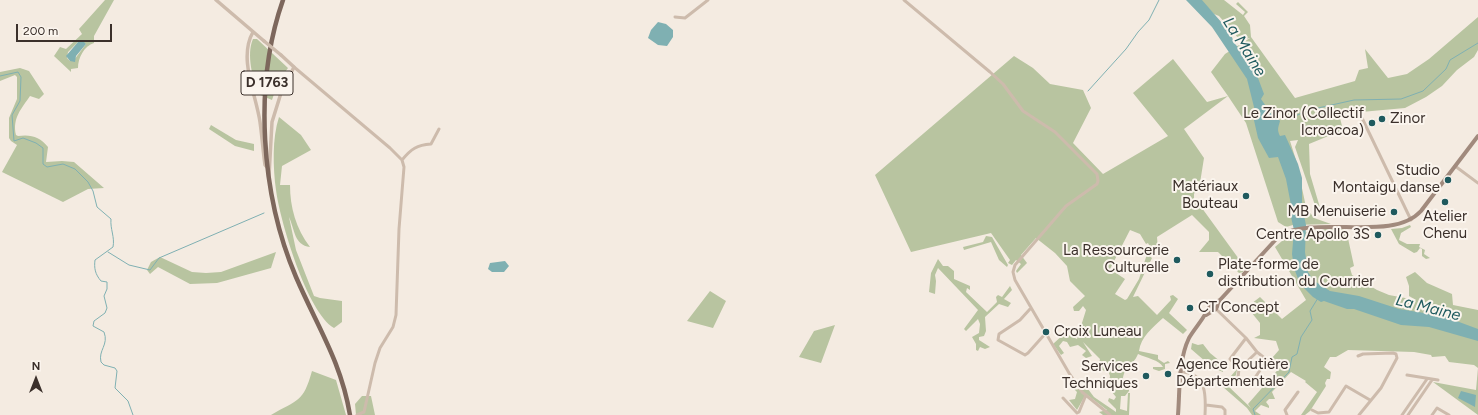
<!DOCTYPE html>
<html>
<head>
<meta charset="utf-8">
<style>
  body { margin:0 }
  #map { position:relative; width:1478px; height:415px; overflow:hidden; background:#f4ebe1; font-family:Figtree,sans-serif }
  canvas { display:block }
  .north { position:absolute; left:16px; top:359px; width:40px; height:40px; -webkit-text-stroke:3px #fbf5ee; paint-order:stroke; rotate:0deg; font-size:11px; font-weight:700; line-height:16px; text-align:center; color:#3b302b }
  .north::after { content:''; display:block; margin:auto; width:14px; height:18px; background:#3b302b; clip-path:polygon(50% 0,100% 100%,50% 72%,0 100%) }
  .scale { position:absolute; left:16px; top:24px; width:96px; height:18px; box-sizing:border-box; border:2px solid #3b302b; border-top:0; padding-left:5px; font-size:12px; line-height:14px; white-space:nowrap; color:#3b302b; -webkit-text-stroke:3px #fbf5ee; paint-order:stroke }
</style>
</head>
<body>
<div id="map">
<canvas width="1478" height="415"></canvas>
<div class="north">N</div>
<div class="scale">200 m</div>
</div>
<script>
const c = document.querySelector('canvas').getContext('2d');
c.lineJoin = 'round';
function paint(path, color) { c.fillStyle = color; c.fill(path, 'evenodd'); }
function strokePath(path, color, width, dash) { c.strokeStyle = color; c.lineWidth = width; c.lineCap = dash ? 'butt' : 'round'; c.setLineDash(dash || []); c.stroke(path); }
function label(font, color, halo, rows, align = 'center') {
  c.font = font + ' Figtree,sans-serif'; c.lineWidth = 4; c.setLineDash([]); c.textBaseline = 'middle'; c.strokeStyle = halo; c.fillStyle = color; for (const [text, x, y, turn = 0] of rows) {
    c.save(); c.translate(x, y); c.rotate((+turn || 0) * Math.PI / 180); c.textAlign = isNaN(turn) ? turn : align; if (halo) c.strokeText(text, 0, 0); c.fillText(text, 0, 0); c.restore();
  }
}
paint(new Path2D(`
  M 105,0 L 114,0 L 94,36 L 94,43 C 84,46 78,58 78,68 L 71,69 L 71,72 L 54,56 L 60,47 L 66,49 L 82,34 L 79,29 ZM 78,42 L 86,44 L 74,60 L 70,61 L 67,58 L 68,52 Z
  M 1200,0 L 1224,0 L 1243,15 L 1245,12 L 1236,4 L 1238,2 L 1248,12 L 1244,16 L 1250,25 L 1251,37 L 1295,98 L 1355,81 L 1359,70 L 1368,68 L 1365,49 L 1388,78 L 1407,74 L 1429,59 L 1478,17 L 1478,50 L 1474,57 L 1457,70 L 1442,86 L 1426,97 L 1405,108 L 1339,114 L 1343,130 L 1309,144 L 1310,174 L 1321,211 L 1317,211 L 1295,147 L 1298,140 L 1290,141 L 1296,160 L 1306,207 L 1314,218 L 1331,224 L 1293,225 L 1286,227 L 1278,222 L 1246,123 L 1228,96 L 1184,129 L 1204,158 L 1200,183 L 1194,194 L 1194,203 L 1199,204 L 1244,266 L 1243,272 L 1239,273 L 1218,252 L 1199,252 L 1209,240 L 1209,232 L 1192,215 L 1157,237 L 1158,250 L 1150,247 L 1148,243 L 1146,244 L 1140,234 L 1130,230 L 1110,269 L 1125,279 L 1115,294 L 1125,300 L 1127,299 L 1139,279 L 1147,254 L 1152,258 L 1133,297 L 1138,296 L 1157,315 L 1171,300 L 1170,296 L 1173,295 L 1178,299 L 1169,313 L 1187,330 L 1183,334 L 1163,318 C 1152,328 1141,337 1139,351 L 1158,355 L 1158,359 L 1164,363 L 1168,361 L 1170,363 L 1165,364 L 1165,369 L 1159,371 L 1153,369 L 1153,367 L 1163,367 C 1159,360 1147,358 1138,354 C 1133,367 1119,369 1124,387 L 1129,389 L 1129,391 L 1125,396 L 1121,396 L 1120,409 L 1127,411 L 1128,393 L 1130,393 L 1129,415 L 1103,415 L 1099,412 L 1107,410 L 1086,394 L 1077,410 L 1069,400 L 1075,399 L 1077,392 L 1071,386 L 1074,384 L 1077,390 L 1081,385 L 1085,385 L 1094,397 L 1116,412 L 1116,409 L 1108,401 L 1109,398 L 1114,400 L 1116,397 L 1108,387 L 1110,376 L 1109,373 L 1098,368 L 1100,359 L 1083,342 L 1092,356 L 1086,358 L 1082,355 L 1086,351 L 1078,345 L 1070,347 L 1067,342 L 1063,341 L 1059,346 L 1064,353 L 1061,355 L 1053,344 L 1065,333 L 1077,339 L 1086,310 L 1083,306 L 1079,311 L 1074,311 L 1073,307 L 1085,296 L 1070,281 L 1067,266 L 1055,253 L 1036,238 L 1021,255 L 1027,263 L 1017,273 L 1016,271 L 1021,264 L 1016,260 L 1012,265 L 1008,263 L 1010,260 L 991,233 L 911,252 L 875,175 L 1014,56 L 1033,68 L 1050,84 L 1083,90 L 1091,108 L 1073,143 L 1103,174 L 1168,136 L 1133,93 L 1173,59 L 1207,102 L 1228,96 L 1211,72 L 1225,54 L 1250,38 L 1240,40 L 1219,16 L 1214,14 Z
  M 253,39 L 257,39 L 288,68 L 278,82 L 272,100 L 258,94 C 253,78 246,55 253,39 Z
  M 20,68 L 29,71 L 44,94 L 39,99 L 30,96 C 22,108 12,118 16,135 L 18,136 C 31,134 40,137 48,147 L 46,162 L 62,161 L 74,162 L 104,188 L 88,189 L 63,202 L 2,172 L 17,145 L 11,141 L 9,138 L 9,118 L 17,99 L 17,77 L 15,75 L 0,81 L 0,72 Z
  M 279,117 L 301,135 L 311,150 L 282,166 L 280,185 L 290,185 C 290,207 296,229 310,247 C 294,245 295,230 289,217 L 296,250 L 314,296 L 320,298 L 342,301 L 342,322 L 334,328 C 307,312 280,221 276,190 C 273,168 272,138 279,117 Z
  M 211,125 L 236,140 L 254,144 L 254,151 L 235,146 L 209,129 Z
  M 1410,225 L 1411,227 L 1401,233 L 1399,240 L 1407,244 L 1420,244 L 1419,247 L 1425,250 L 1424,254 L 1430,258 L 1426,259 L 1422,256 L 1422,249 L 1420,248 L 1417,252 L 1414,253 L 1399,244 L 1391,229 L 1402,228 Z
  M 1332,228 L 1346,229 L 1354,266 L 1350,268 L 1352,275 L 1377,290 L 1389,295 L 1416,300 L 1409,296 L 1409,286 L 1406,277 L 1415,272 L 1427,283 L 1452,294 L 1453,305 L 1478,310 L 1478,415 L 1433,382 L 1476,390 L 1478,368 L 1474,365 L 1449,362 L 1445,356 L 1432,357 L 1431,355 L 1414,352 L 1348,350 L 1336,357 L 1330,357 L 1324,367 L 1331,372 L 1330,379 L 1327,379 L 1325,383 L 1326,386 L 1310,411 L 1305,415 L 1301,415 L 1317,392 L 1305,382 L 1306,381 L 1291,372 L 1272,392 L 1275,399 L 1269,399 L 1266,402 L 1269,406 L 1269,408 L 1261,405 L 1255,411 L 1261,415 L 1252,415 L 1247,408 L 1223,387 L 1225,383 L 1237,369 L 1236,375 L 1227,385 L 1251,408 L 1248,404 L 1282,365 L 1272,358 L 1279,350 L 1276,341 L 1254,338 L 1260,335 L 1260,323 L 1247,307 L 1260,297 L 1282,319 L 1306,300 L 1275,247 L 1289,235 Z
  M 986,236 L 992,237 L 1008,265 L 1007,267 L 999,260 L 991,242 L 964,250 L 963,247 L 983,242 Z
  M 276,252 L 271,268 L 217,283 L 190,284 L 158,267 L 150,274 L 147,270 L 151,262 L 160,257 L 192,272 L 206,273 L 221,272 Z
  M 938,259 L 943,266 L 948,266 L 954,271 L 954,279 L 970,286 L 970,290 L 967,288 L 966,292 L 987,312 L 997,302 L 996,297 L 998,295 L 1002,297 L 1010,286 L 1012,290 L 1004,299 L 1011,303 L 1008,307 L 999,304 L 985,317 L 986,331 L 984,336 L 979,337 L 979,340 L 990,347 L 985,349 L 980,347 L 978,351 L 976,350 L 976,344 L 972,337 L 979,333 L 980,324 L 978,319 L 966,331 L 964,329 L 978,310 L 938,268 L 935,275 L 936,281 L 935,294 L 929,292 L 931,273 Z
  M 710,291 L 726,301 L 713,328 L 687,321 Z
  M 835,325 L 821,363 L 799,357 L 814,331 Z
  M 1192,343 L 1198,345 L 1203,344 L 1210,353 L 1221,362 L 1220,366 L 1223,367 L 1223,372 L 1213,368 L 1191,349 Z
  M 312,371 L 336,380 L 346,415 L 271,415 C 298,399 303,403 312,371 Z
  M 362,396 L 371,396 L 375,415 L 356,415 L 355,404 Z`), '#b8c4a0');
paint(new Path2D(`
  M 1186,0 L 1202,0 L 1229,31 L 1235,44 L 1252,62 L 1264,94 L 1261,99 L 1272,115 L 1276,116 L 1280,121 C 1278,128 1277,130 1280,136 L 1285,135 L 1298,164 L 1302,178 L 1302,206 L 1306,225 L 1305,252 L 1308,272 L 1313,280 L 1330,291 L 1359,296 L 1399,309 L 1443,316 L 1478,329 L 1478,341 L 1429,327 L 1401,325 L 1354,309 L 1347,309 L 1324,301 L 1321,302 L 1313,297 L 1300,284 L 1294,268 L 1292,254 L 1294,230 L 1291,217 L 1291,205 L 1286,179 L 1278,157 L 1269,158 L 1258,138 L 1253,116 L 1255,111 L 1247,79 L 1212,27 Z
  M 658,22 L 666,24 L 673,30 L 673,37 L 667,46 L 658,45 L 648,38 L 651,30 Z
  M 83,41 L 86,44 L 76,56 L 75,62 L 70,61 L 66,56 L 78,42 Z
  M 505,261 L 509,266 L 504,272 L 492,272 L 488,269 L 490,263 Z
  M 1461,391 L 1476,395 L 1475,407 L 1458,398 Z`), '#7fb0b2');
strokePath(new Path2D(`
  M 0,76 L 18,72 L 21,77 L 20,101 L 12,115 L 14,141 L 23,138 L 36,143 L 43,148 L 43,164 L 47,167 L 63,164 L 75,169 L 88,182 L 93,191 L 97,207 L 111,219 C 110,229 115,237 113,247 L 95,260 C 94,268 95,274 101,281 L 107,282 L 107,289 L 104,296 L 107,308 L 105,313 L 94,321 L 93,326 L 104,332 C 109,345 98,350 101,362 L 104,365 L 115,368 L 117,371 L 115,388 L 128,401 L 133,415
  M 1088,91 L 1126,49 L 1138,32 L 1149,20 L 1159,0
  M 1271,115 L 1284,118 L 1293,117 L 1309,110 L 1354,100 L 1401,99 L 1423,91 L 1446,69 L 1450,60 L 1478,43
  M 108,252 L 129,265 L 150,270 L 159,258 L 264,213
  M 1255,415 L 1253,409 L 1289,372 L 1292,357 L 1297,354 L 1301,337 L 1312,320 L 1310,311 L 1318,298`), '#7fb0b2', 1);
strokePath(new Path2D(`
  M 904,0 L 990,72 L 1003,84 L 1023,111 L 1055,132 L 1097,174 L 1098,181 L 1097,184 L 1066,206 L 1015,265 L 1013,272 L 1015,280 L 1069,373 L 1082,392 L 1110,415
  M 675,17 L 685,18 L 708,0
  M 294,67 L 390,148 L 402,160 L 404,167 L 399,229 L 396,315 L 393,327 L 380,348 L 375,363 L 364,412 L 357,415
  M 1362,118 L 1411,220
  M 402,160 C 411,149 417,145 431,144 L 439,129
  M 1455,166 L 1478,183
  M 1030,309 L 1020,320 L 999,334 L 998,340 L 1025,355 L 1028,353 L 1045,334
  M 1216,309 L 1246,338 L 1257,352 L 1267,360 L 1252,382 L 1244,384 L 1238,377 L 1239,369 L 1230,359 L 1246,338
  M 1358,356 L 1363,354 L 1393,353 L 1396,354 L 1397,358 L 1381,388 L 1359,415
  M 1239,369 L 1257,352
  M 1181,372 C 1207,373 1206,396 1205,415
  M 1407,375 L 1438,380
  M 1063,398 L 1077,413 L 1079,412 L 1086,395
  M 1206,405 L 1222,407 L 1225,410 L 1225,415
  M 1312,410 L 1318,413 L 1329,412 L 1346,386 L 1370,400
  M 1287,415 L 1285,410 L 1298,392
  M 1402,415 L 1427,379
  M 1408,415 L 1432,380
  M 1432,415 L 1437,408 L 1449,415`), '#cdbbac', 3);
strokePath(new Path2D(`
  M 216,0 L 264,41
  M 253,32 C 238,58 256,94 260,122 C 262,136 263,151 265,165 L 268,168
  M 269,176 L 272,122 L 281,93 L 294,67 L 281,55`), '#cdbbac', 3.5);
strokePath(new Path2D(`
  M 1206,315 L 1216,309 L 1220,300
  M 1178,415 C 1180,390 1178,361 1189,338 C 1196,326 1206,317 1210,304 L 1220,300 L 1279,236 C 1317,214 1392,243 1421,211 L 1478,136`), '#a18a7d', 4);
strokePath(new Path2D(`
  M 283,0 C 253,85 261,195 296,277 C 317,326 341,361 350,415`), '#7d675c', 4.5);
strokePath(new Path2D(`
  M 264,41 L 281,55`), '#cdbbac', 3.5);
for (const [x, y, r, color] of [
  [1382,119,4,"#1f5a5e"],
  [1372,123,4,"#1f5a5e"],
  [1448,180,4,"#1f5a5e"],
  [1246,196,4,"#1f5a5e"],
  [1445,202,4,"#1f5a5e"],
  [1394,212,4,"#1f5a5e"],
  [1378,235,4,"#1f5a5e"],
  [1177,260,4,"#1f5a5e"],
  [1210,274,4,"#1f5a5e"],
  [1190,308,4,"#1f5a5e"],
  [1046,332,4,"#1f5a5e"],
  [1168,374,4,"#1f5a5e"],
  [1146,376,4,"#1f5a5e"]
]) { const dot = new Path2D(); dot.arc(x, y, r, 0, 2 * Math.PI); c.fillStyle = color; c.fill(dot); strokePath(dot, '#fbf5ee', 1.5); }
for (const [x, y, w] of [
  [267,83,52]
]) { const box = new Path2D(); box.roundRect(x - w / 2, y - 12, w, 24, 3); c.fillStyle = '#fbf5ee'; c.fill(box); strokePath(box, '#3b302b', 1); }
label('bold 14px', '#3b302b', null, [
  ["D 1763",267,83]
]);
label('15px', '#3b302b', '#fbf5ee', [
  ["Le Zinor (Collectif",1364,114],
  ["Icroacoa)",1364,131],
  ["Zinor",1390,119,"left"],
  ["Studio",1440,171],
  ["Montaigu danse",1440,188],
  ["Matériaux",1238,187],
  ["Bouteau",1238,204],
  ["MB Menuiserie",1386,212],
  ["Atelier",1445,217,"center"],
  ["Chenu",1445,234,"center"],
  ["Centre Apollo 3S",1370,235],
  ["La Ressourcerie",1169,251],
  ["Culturelle",1169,268],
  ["Plate-forme de",1218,265,"left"],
  ["distribution du Courrier",1218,282,"left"],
  ["CT Concept",1198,308,"left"],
  ["Croix Luneau",1054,332,"left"],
  ["Agence Routière",1176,365,"left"],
  ["Départementale",1176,382,"left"],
  ["Services",1138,367],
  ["Techniques",1138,384]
], 'right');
label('italic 16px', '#1f5a5e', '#fbf5ee', [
  ["La Maine",1244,47,58],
  ["La Maine",1428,308,14]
]);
</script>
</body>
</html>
